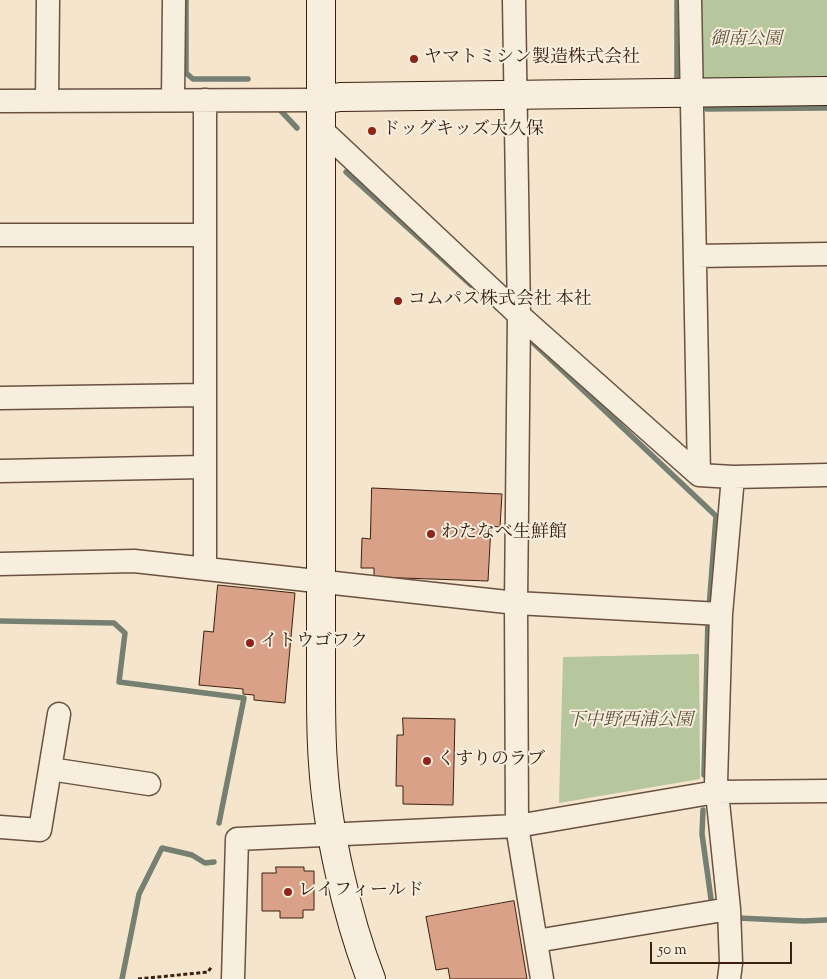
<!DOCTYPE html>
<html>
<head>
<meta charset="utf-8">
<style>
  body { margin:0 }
  #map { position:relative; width:827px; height:979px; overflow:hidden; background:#f5e5cd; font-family:"Sorts Mill Goudy",serif }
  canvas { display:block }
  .scale { position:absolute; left:650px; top:942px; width:142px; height:22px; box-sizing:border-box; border:2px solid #3b2011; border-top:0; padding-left:6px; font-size:15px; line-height:18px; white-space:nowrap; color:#3b2011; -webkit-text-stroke:4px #f8eede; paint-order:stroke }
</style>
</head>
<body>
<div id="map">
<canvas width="827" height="979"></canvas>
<div class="scale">50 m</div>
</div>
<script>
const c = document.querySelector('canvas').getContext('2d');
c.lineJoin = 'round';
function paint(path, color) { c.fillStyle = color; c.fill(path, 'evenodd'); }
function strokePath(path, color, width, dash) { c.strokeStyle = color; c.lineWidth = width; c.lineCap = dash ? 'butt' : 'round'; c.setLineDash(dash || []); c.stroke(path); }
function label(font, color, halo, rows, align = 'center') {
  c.font = font + ' "Sorts Mill Goudy","Noto Serif JP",serif'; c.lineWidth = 4; c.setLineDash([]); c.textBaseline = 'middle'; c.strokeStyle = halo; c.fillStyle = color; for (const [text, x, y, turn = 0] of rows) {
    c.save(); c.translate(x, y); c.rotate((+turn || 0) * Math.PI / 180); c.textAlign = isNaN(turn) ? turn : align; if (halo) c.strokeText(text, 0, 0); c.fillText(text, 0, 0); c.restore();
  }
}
paint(new Path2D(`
  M 701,0 L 827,0 L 827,81 L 703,84 Z
  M 699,654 L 700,779 L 559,803 L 563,657 Z`), '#b6c69d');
strokePath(new Path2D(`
  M 186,0 L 186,73 L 193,79 L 248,79
  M 677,0 L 677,77
  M 707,109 L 827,108
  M 281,111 L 297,128
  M 346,172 L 471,285
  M 527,337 L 716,516 L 709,608
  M 0,621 L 114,623 L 125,633 L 119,682 L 244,698 L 219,823
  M 704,775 L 708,618
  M 703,810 L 702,834 L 711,899
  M 738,918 L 803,921 L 827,920
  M 122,979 L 139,894 L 162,848 L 192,855 L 205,863 L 214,862`), '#768072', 5.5);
const building = new Path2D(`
  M 372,488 L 502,494 L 500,527 L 491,526 L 488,581 L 374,577 L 374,568 L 361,568 L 362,538 L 370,539 Z
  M 218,585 L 295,593 L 285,703 L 254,700 L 254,695 L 243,694 L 243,689 L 199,685 L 204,631 L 213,632 Z
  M 403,718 L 455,719 L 453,805 L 403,804 L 403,786 L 396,786 L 397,735 L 403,735 Z
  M 276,867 L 304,867 L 304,871 L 314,871 L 314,910 L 303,910 L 303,918 L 280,918 L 280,911 L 262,911 L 262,873 L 276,873 Z
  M 514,901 L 527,979 L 450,979 L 448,968 L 436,970 L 426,917 Z`);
paint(building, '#d9a187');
strokePath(building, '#3b2011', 1);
const street = new Path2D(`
  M 514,0 L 519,315 L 516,603 L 517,826 L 542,979
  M 690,0 L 699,475
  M 173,99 L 174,0
  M 47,100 L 48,0
  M 0,101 L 321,100
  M 322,130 L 519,315 L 699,475 L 733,477 L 827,475
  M 0,235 L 204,235
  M 695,256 L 827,254
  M 0,398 L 203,395
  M 0,471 L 203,467
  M 0,564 L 134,561 L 516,603 L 721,614
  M 205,568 L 205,100
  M 50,769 L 149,784
  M 0,827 L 40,830 L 59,714
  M 536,941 L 729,909
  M 233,979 L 237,839 L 517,826 L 716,792 L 827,791
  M 729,979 L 731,963 L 729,909 L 716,783 L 721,614 L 733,477`);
const secondary = new Path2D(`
  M 321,0 L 321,687 C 321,712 321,738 323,763 C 327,829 347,917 371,979
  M 321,100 L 340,97 L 827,91`);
strokePath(street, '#6a5140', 25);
strokePath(secondary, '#3b2011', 30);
strokePath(new Path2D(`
  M 138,979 L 208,972 L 212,966`), '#3b2011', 3, [4, 2.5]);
strokePath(street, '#f8eede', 22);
strokePath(secondary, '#f8eede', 28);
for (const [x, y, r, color] of [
  [414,59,5,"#8f2418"],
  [372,131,5,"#8f2418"],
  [398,301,5,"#8f2418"],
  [431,534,5,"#8f2418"],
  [250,643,5,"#8f2418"],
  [427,761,5,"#8f2418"],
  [288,892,5,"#8f2418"]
]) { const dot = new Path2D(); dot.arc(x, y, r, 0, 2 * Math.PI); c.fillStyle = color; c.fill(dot); strokePath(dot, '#f8eede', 2); }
label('italic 18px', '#60523b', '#f8eede', [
  ["御南公園",746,41],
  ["下中野西浦公園",630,722]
]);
label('18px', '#3b2011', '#f8eede', [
  ["ヤマトミシン製造株式会社",424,59],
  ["ドッグキッズ大久保",382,131],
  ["コムパス株式会社 本社",408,301],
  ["わたなべ生鮮館",441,534],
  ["イトウゴフク",260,643],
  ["くすりのラブ",437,761],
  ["レイフィールド",298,892]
], 'left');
</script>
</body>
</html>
